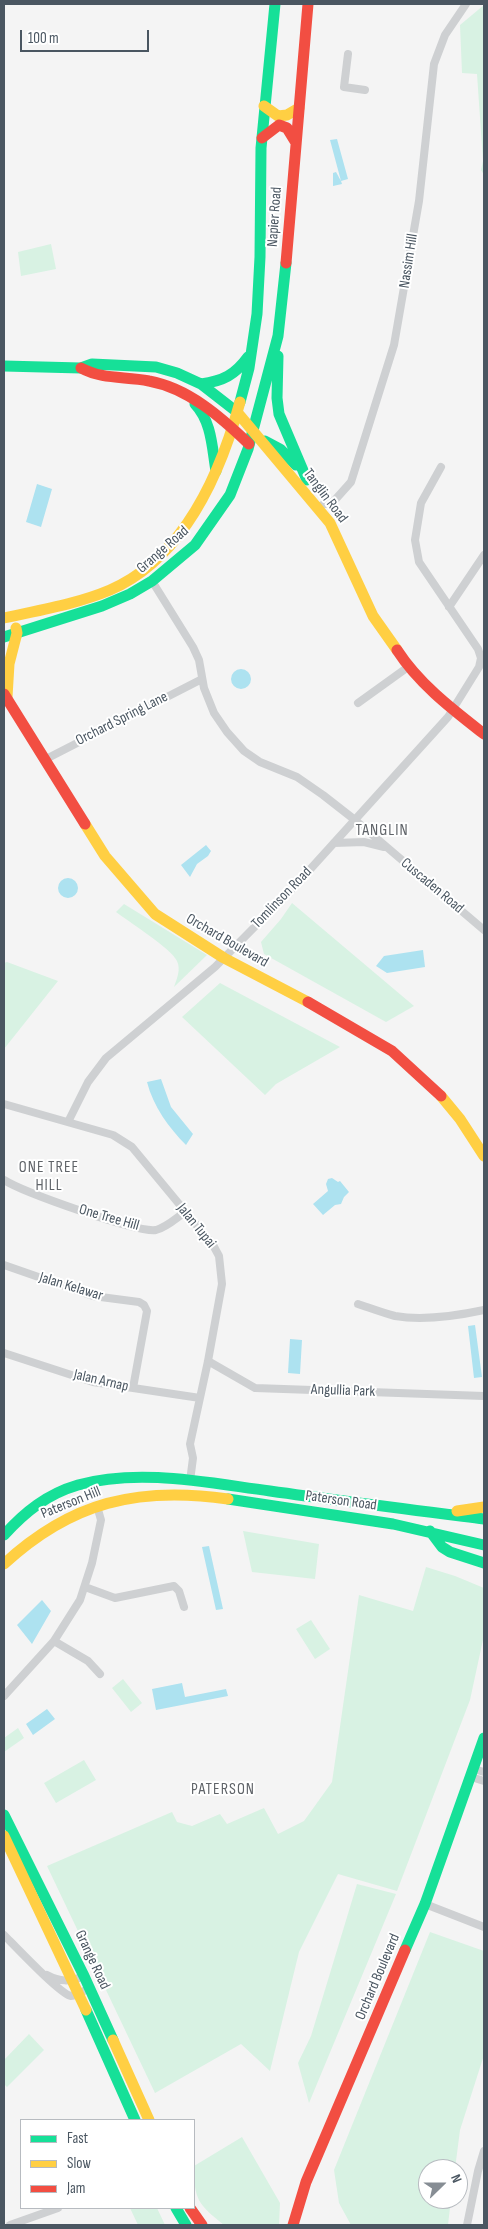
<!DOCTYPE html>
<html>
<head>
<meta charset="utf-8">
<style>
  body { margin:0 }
  #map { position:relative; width:488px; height:2229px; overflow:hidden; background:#f4f4f4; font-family:"Sofia Sans Condensed",sans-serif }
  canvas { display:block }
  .frame { position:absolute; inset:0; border:5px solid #4a5661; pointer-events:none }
  .legend { position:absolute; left:20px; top:2119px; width:175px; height:90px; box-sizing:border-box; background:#fff; border:1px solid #b7bbc0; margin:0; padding:6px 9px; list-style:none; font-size:15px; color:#4a5661 }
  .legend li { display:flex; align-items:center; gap:10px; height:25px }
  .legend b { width:25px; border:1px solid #b7bbc0 }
  .north { position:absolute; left:418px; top:2159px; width:50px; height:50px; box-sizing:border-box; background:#fff; border:1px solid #b7bbc0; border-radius:50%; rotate:68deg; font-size:14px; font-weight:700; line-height:20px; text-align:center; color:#4a5661 }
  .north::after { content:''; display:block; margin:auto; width:18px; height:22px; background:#868d94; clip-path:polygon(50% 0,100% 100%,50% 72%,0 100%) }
  .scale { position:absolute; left:20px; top:30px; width:129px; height:22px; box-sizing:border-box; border:2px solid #4a5661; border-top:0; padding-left:6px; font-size:15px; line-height:18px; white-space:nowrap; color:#4a5661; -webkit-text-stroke:4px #fff; paint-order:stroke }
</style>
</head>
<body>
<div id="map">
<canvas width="488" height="2229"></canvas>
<div class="frame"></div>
<ul class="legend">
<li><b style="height:6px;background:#16e098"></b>Fast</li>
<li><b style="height:6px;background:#ffcf43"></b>Slow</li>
<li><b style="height:6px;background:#f24e42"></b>Jam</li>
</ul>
<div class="north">N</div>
<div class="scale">100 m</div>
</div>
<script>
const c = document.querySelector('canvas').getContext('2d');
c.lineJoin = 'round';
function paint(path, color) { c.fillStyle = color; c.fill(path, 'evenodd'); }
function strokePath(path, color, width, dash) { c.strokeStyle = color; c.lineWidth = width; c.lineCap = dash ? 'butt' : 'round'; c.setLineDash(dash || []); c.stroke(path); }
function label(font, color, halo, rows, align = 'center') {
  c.font = font + ' "Sofia Sans Condensed",sans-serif'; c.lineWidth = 4; c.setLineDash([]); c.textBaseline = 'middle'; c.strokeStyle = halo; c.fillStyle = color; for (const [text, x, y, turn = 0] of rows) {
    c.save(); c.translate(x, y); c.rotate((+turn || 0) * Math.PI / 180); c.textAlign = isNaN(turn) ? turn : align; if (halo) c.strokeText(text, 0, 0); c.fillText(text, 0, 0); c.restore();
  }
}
paint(new Path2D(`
  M 484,5 L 484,175 L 481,170 L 483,161 L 477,74 L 462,73 L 460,25 Z
  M 51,244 L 56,269 L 21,276 L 18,252 Z
  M 292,903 L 414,1006 L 386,1022 L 264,954 L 261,942 L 281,919 Z
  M 124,904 L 207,955 L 174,987 C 177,978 181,970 177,961 C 171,948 129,922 116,912 Z
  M 7,962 L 58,981 L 4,1049 L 4,963 Z
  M 220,983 L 340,1047 L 276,1084 L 265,1095 L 182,1017 Z
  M 243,1531 L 319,1544 L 315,1579 L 252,1572 Z
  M 426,1567 L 455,1576 L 484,1588 L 484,1635 L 470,1700 L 397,1891 L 338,1874 L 299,1952 L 270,2071 L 241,2044 L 155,2093 L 47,1866 L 172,1812 L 177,1822 L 192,1826 L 220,1814 L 227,1824 L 264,1808 L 278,1834 L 304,1821 L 332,1782 L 359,1595 L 413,1611 Z
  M 311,1620 L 330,1649 L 315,1659 L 296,1629 Z
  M 123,1679 L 142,1703 L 131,1712 L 112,1688 Z
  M 18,1728 L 24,1738 L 4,1752 L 4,1738 Z
  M 84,1760 L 96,1780 L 56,1803 L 44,1783 Z
  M 357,1884 L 396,1894 L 309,2103 L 298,2063 L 311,2036 Z
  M 430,1932 L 484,1951 L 484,2055 L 460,2130 L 455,2169 L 428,2169 L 428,2199 L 451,2199 L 448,2225 L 351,2225 L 339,2203 L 334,2170 Z
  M 29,2034 L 44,2050 L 7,2087 L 4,2084 L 4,2060 Z
  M 242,2137 L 280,2203 L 279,2225 L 224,2225 C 198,2204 194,2200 194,2166 Z
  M 130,2208 L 157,2208 L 165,2225 L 138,2225 Z`), '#d8f2e3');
paint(new Path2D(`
  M 337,139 L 348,179 L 341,181 L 342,184 L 333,186 L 333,173 L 336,172 L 341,181 L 330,140 Z
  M 37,484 L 52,489 L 41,527 L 26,522 Z
  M231 679a10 10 0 1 1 20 0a10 10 0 1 1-20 0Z
  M 206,845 L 211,851 L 208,856 L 197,864 L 190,877 L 181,865 Z
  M58 888a10 10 0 1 1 20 0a10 10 0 1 1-20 0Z
  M 423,950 L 425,967 L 387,973 L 376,966 L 384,956 Z
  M 161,1079 L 171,1107 L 193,1134 L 186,1145 C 169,1128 153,1106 147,1082 Z
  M 332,1178 L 338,1182 L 340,1181 L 349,1192 L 344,1197 L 341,1204 L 335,1205 L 323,1215 L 313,1204 L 328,1191 L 326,1184 L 328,1179 Z
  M 475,1325 L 482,1377 L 474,1378 L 468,1326 Z
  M 290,1339 L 302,1340 L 300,1374 L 288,1373 Z
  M 209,1546 L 223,1609 L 216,1610 L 202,1547 Z
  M 42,1600 L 51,1611 L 32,1644 L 17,1625 Z
  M 182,1683 L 185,1697 L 226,1689 L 228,1696 L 156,1710 L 152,1689 Z
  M 47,1709 L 55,1719 L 33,1735 L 26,1724 Z`), '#ade2f0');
strokePath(new Path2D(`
  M 348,54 L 344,87 L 365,90
  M 322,505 L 334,501 L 351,482 L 394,345 L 419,201 L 434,64 L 445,35 L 466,4
  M 152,581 L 193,647 L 199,660 L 204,688 L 214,713 L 227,732 L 244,751 L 260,762 L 297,777 L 323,795 L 355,820 L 484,930
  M 449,607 L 484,555
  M 358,703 L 408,667
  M 44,760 L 202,679
  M 334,843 L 364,842 L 384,847
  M 4,1104 L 113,1135 L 132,1147 L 213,1245 L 219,1256 L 222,1284 L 208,1361 L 190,1444 L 193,1458 L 190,1481
  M 68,1122 L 88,1082 L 106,1058 L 215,967 L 295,886 L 448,717 L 479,667 L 481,658 L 478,649 L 419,562 L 415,540 L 421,503 L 441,467
  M 4,1180 C 23,1192 137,1233 156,1230 C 167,1227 175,1219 185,1212
  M 4,1265 L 93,1296 L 139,1302 L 144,1305 L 147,1311 L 133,1388
  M 358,1304 C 370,1308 383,1313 395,1316 C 424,1321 456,1316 484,1310
  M 4,1353 L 93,1382 L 200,1398
  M 208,1361 L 255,1388 L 484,1396
  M 85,1587 L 115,1598 L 174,1586 L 179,1591 L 184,1607
  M 54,1641 L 88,1661 L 100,1674
  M 4,1696 L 54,1641 L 80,1600 L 92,1563 L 101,1520 L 97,1506
  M 474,1769 L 484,1772
  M 471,1777 L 484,1781
  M 425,1904 L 484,1927
  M 4,1935 C 14,1945 61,1995 71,1996 C 77,1996 84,1991 89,1988
  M 47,1975 C 60,1982 70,1982 84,1976
  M 10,2225 L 58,2208
  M 467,2225 L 478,2171 L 484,2151`), '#ced0d2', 8);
strokePath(new Path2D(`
  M 278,356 L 277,398 L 279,414 L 307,480
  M 4,366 L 81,368 L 92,364 L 156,367 L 177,373 L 201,384 L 237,412
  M 201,384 C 223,381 235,375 248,357
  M 240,402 L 249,368 L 257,314 L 260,257 L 261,148 L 275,4
  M 195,404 C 212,422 212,448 216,471
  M 265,441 L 280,449 L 296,465
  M 4,637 L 102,606 L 130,594 L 152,581 L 195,545 L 230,495 L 248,449 L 278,336 L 286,263
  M 228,1499 L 393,1524 L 484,1545
  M 430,1531 L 442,1547 L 450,1552 L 484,1563
  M 4,1535 C 25,1512 47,1494 78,1485 C 140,1468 208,1483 270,1491 C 341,1501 413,1510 484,1519
  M 4,1815 L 84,1976 L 113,2040
  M 405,1950 L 425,1904 L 484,1738
  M 86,2010 L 135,2120
  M 176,2208 L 186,2225`), '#16e098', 11);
strokePath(new Path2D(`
  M 264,106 L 278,116 L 287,115 L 299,108
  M 237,412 L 330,523 L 373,616 L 397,650
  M 4,618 C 40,610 77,604 110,590 C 184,558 220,475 240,402
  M 7,697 L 9,664 L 17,633 L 16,628
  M 85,824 L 105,856 L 155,914 L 224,958 L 308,1002
  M 441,1096 L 460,1119 L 484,1156
  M 457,1511 L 484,1507
  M 4,1564 C 71,1502 138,1486 228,1499
  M 4,1836 L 86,2010
  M 113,2040 L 149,2120`), '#ffcf43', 11);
strokePath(new Path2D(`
  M 262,138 L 279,125 L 287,128 L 295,141
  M 286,263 L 308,4
  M 81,368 C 103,380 125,376 149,381 C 188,388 221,417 249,444
  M 397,650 C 419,684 452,709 484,734
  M 4,694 L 85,824
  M 308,1002 L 392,1051 L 441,1096
  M 190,2208 L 202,2225
  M 293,2225 L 306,2182 L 405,1950`), '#f24e42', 11);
label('15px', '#4a5661', '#fff', [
  ["Napier Road",275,217,-86],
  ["Nassim Hill",409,261,-81],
  ["Tanglin Road",325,496,53],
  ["Grange Road",163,550,-41],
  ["Orchard Spring Lane",122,719,-27],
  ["Cuscaden Road",432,886,40],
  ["Tomlinson Road",282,898,-46],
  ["Orchard Boulevard",227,941,30],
  ["One Tree Hill",109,1218,16],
  ["Jalan Tupai",196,1226,51],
  ["Jalan Kelawar",71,1287,17],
  ["Jalan Arnap",101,1381,13],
  ["Angullia Park",343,1391,2],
  ["Paterson Road",341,1501,8],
  ["Paterson Hill",71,1503,-22],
  ["Grange Road",92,1960,65],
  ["Orchard Boulevard",378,1977,-67]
]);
c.letterSpacing = '1px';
label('16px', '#5f6368', '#fff', [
  ["TANGLIN",382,831],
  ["ONE TREE",49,1168],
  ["HILL",49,1186],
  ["PATERSON",223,1790]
]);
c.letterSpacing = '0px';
</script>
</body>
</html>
